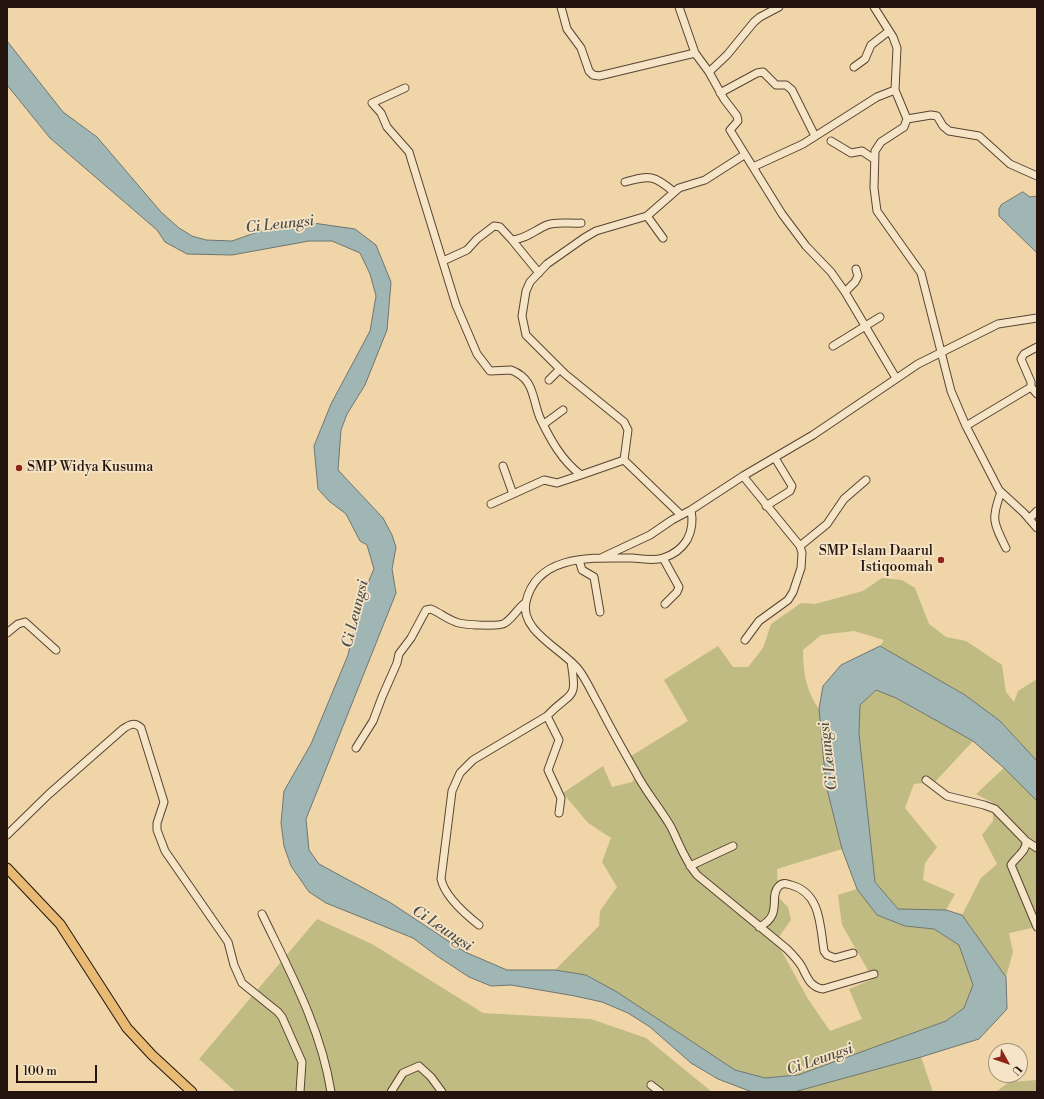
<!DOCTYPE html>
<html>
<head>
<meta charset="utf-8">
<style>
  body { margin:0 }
  #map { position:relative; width:1044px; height:1099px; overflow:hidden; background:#efd5a8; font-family:"Libre Bodoni",serif }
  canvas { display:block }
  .frame { position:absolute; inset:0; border:8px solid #24140d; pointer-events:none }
  .north { position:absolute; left:988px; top:1043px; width:40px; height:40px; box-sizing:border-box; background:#f5e4c6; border:1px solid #a1917c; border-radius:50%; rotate:130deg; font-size:11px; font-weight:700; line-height:16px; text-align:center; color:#24140d }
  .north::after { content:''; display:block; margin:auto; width:14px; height:18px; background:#8f2418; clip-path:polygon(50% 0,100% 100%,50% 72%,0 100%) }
  .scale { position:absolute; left:16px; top:1065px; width:81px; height:18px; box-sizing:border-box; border:2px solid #24140d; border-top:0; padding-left:5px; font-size:12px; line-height:14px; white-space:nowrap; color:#24140d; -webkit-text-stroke:3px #f5e4c6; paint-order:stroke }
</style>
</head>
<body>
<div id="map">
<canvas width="1044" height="1099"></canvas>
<div class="frame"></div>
<div class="north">U</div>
<div class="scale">100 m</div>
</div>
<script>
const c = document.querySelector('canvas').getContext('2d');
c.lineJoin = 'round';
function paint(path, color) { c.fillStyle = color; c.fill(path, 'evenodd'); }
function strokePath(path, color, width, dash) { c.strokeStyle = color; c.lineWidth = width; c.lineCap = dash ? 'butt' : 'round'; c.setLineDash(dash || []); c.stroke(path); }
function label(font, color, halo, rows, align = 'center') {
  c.font = font + ' "Libre Bodoni",serif'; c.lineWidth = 3.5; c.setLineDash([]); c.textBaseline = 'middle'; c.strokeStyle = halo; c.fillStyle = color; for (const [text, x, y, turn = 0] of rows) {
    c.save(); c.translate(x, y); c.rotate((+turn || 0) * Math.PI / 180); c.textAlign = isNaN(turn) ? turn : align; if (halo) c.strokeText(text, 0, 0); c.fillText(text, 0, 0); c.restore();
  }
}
paint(new Path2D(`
  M 882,578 L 902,580 L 915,588 L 929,624 L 946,637 L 966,641 L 1002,665 L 1006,692 L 1014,702 L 1018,691 L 1037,679 L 1037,761 L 1000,721 L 965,695 L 880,646 L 884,640 L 854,631 L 821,635 L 803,650 C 803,672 806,691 819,709 L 826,785 L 842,849 L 777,869 L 778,897 L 788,907 L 791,920 L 776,941 L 808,999 L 830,1031 L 862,1019 L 849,989 L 873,979 L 842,925 L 838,895 L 857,889 L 877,915 L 905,926 L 934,929 L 959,945 L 973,985 L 964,1008 L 946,1021 L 798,1075 L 765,1078 L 735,1070 L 617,992 L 587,975 L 555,970 L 599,926 L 600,911 L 617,887 L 602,862 L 611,838 L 588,823 L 563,793 L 603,766 L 612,787 L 632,782 L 635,778 L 626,759 L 688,721 L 664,680 L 718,646 L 733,667 L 748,667 L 763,648 L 771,624 L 801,603 L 815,604 L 863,591 Z
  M 876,690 L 896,698 L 973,741 L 935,782 L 914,784 L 905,808 L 937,847 L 925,863 L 923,880 L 955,894 L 946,910 L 898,909 L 875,882 L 859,734 L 860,705 Z
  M 1004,768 L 1037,801 L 1037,927 L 1009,933 L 1013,952 L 1006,977 L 962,915 L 981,878 L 997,864 L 982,835 L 993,821 L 993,803 L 976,794 Z
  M 317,919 L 372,944 L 483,1013 L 591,1019 L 646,1038 L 712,1092 L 236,1092 L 199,1059 Z
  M 921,1057 L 933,1092 L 794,1092 Z
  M 1037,1080 L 1037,1092 L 996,1092 L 1009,1082 Z`), '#c0bb83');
const water = new Path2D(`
  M 7,41 L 63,112 L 97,137 L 161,212 L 179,228 L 192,236 L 206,240 L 232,241 L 263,230 L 306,222 L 355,229 L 376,245 L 391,282 L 387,330 L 365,385 L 347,414 L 341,430 L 338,470 L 383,518 L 392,535 L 396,547 L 392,569 L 396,593 L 306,819 L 309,850 L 319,864 L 391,903 L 465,952 L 507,970 L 555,970 L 586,975 L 617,992 L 735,1070 L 765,1078 L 798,1075 L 946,1021 L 964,1008 L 973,985 L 959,945 L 934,929 L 905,926 L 877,915 L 857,889 L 842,849 L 826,785 L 819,709 L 823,686 L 841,665 L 880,646 L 965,695 L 1000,721 L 1037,761 L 1037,801 L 1004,768 L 973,741 L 896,698 L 876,690 L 860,705 L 859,734 L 875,882 L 898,909 L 946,910 L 962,915 L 1006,977 L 1007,1009 L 979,1039 L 921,1057 L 794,1092 L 752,1092 L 718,1079 L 691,1063 L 650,1027 L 628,1013 L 602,1002 L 575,996 L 511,985 L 491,986 L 469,977 L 437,956 L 413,938 L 326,903 L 309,892 L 291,866 L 284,846 L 281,823 L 284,791 L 311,744 L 348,655 L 360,601 L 374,569 L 367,545 L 360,541 L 346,514 L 329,501 L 318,489 L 314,446 L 331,404 L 370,331 L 376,296 L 370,274 L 360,253 L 332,241 L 309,241 L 232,255 L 187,254 L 165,242 L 157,230 L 50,138 L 7,85 Z
  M 1023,192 L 1030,197 L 1037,196 L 1037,253 L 999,216 L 999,209 L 1001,205 Z`);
paint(water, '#9fb6b4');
strokePath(water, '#6e7571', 1);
const minor = new Path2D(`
  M 561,7 L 567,29 L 581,48 L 589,71 L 593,75 L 599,76 L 695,53 L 709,72 L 724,99 L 737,116 L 738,121 L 730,130 L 782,214 L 806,246 L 831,272 L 845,292 L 896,378
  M 679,7 L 695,53
  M 874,7 L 893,37 L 897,48 L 895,90 L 907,119 L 904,127 L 881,142 L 875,151 L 874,188 L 877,211 L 921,273 L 951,391 L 966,426 L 999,490 L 1024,513 L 1037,528
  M 854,67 L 865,59 L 871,45 L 889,31
  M 709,72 L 727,55 L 754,22 L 760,17 L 779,7
  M 405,88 L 372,103 L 381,113 L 387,127 L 409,152 L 456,305 L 477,354 L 490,371 L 511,370 C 535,379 532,399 540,418 C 550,439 562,461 581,475 L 624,460
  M 720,93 L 757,73 L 763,72 L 776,85 L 786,85 L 792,90 L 815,136
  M 907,119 L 931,115 L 937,116 L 943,126 L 949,131 L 979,136 L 1010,164 L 1037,176
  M 831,141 L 851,153 L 862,151 L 874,159
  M 753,167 L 803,144 L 877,97 L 895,90
  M 625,182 C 650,175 654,175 674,192
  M 647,216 L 663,238
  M 512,240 L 539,273
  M 443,261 L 467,250 L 477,239 L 494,226 L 500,227 L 512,240 C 526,239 535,230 547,225 C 557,221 570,224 581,223
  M 845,292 L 855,282 L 858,276 L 856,269
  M 833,346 L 880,317
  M 549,380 L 560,369
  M 1031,387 L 1037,394
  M 544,424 L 563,410
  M 966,426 L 1031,387 L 1031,382 L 1021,359 L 1024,354 L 1037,347
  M 503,466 L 513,494
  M 743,476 L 800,546 L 802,553 L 801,568 L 793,592 L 788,600 L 759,621 L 745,640
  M 1001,492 C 991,519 993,522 1006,548
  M 491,504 L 544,480 L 557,483 L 581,475
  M 766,506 L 790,491 L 792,486 L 775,458
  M 681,515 L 624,460 L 628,430 L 624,422 L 565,374 L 526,335 L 522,316 L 526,291 L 530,282 L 547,264 L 584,238 L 596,231 L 647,216 L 679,188 L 705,180 L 744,155
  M 1029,519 L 1037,511
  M 800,546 L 827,524 L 844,499 L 866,480
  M 603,557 L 650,535 L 672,520 L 691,510
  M 663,558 L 679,587 L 677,592 L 665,604
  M 579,560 L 582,570 L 594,577 L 600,612
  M 7,633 L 18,624 L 25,622 L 56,650
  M 356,748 L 373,721 L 382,697 L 397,663 L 399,654 L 411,638 L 426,610 L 431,609 C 440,613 447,619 456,622 C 462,625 500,627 505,623 C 513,618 517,609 525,603
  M 926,780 L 947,796 L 984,805 L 995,809 L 1026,841 L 1037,848
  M 559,813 L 561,798 L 548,770 L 559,740 L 547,716 C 571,690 578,703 571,662
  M 7,835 L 49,794 L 123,729 C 130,724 135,722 141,728 L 164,802 L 157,823 L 157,830 L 165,851 L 228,942 L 234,965 L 242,983 L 278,1012 L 282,1017 L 302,1062 L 300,1092
  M 1026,841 C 1027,851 1016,857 1011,865 L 1037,927
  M 690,866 L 733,846
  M 262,914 C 290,972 321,1028 331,1092
  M 479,925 C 465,914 445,897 441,879 L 452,791 L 460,773 L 473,760 L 547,716
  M 759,927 C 784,915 768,896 779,886 C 783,882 787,884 791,885 C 821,893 820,926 824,951 L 827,955 L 835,958 L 853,953
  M 874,974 L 823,989 C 810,987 807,977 802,967 C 798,960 793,955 787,949 L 697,875 C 685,861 679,843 671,827 C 660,808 645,791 635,771 C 623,750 611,729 600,707 C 593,695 587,681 579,670 C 564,650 519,631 526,602 C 537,553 595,558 633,558 C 642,559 654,561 663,558 C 673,555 682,548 687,540 C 692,531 693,520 691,510 L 743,476 L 813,435 L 918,364 L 998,324 L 1037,318
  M 651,1085 L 660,1092
  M 391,1092 L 403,1073 L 419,1066 L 431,1077 L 442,1092`);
const major = new Path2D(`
  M 7,868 L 60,924 L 127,1028 L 152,1055 L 192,1092`);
strokePath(minor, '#574434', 9);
strokePath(major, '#24140d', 11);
strokePath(minor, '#f5e4c6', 7);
strokePath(major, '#e8ba74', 9);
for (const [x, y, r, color] of [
  [19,468,4,"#8f2418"],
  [941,560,4,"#8f2418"]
]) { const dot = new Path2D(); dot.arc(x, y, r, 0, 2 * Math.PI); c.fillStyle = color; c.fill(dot); strokePath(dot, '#f5e4c6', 1.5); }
label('14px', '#24140d', '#f5e4c6', [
  ["SMP Widya Kusuma",27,468],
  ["SMP Islam Daarul",933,552,"right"],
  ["Istiqoomah",933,568,"right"]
], 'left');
label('italic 15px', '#4f4d47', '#f5e4c6', [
  ["Ci Leungsi",280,225,-6],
  ["Ci Leungsi",356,614,-76],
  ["Ci Leungsi",829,756,-97],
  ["Ci Leungsi",442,929,34],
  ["Ci Leungsi",820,1060,-19]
]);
</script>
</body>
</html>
